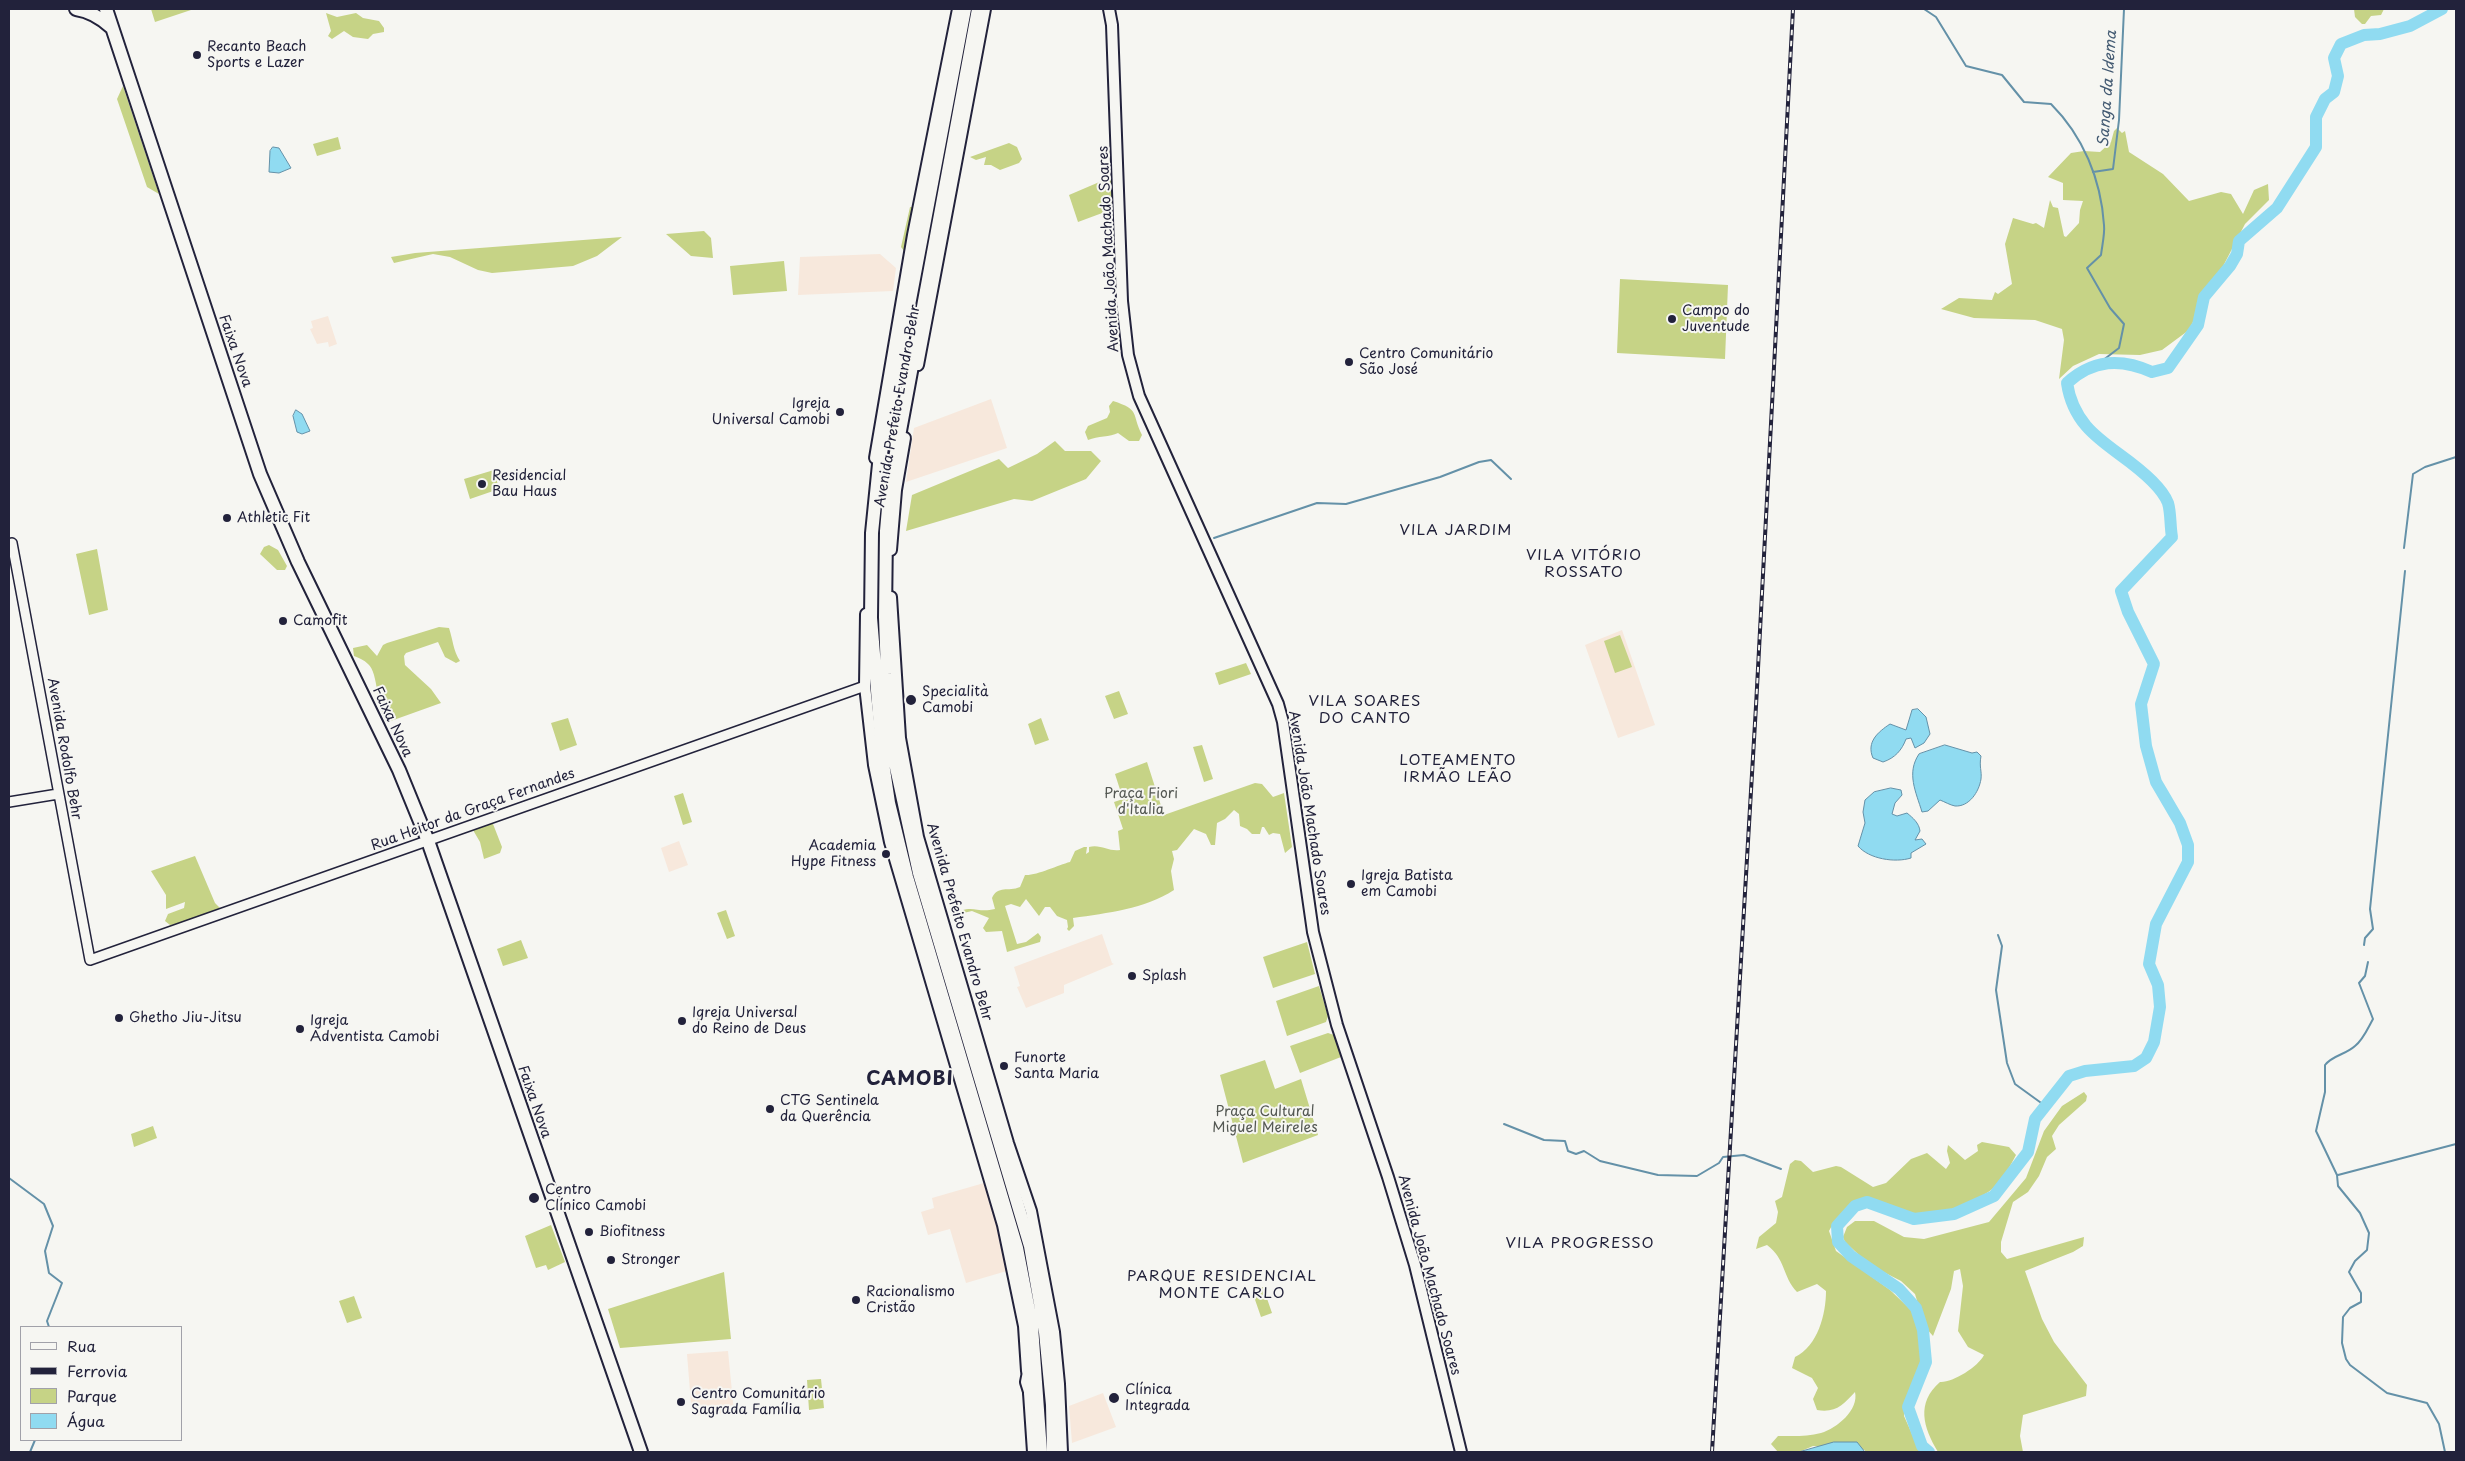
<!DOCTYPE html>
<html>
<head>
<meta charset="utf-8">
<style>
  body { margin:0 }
  #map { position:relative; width:2465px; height:1461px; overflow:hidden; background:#f6f6f2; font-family:"Playpen Sans",sans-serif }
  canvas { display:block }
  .frame { position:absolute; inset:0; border:10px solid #22223b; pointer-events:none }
  .legend { position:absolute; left:20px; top:1326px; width:162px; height:115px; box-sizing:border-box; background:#f6f6f2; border:1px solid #a1a1a9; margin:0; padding:6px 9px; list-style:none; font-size:15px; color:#22223b }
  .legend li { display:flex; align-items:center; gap:10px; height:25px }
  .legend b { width:25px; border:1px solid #a1a1a9 }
</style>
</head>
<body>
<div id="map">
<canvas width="2465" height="1461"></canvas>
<div class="frame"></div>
<ul class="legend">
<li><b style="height:6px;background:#f6f6f2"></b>Rua</li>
<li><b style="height:6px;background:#22223b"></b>Ferrovia</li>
<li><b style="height:14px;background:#c6d386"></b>Parque</li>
<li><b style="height:14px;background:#90dbf1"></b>Água</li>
</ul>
</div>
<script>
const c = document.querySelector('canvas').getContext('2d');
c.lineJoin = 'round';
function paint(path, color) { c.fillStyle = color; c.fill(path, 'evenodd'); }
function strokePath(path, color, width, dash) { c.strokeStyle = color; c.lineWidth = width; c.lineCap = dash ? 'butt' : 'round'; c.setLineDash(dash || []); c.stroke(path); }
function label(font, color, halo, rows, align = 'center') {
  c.font = font + ' "Playpen Sans",sans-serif'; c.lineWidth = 4; c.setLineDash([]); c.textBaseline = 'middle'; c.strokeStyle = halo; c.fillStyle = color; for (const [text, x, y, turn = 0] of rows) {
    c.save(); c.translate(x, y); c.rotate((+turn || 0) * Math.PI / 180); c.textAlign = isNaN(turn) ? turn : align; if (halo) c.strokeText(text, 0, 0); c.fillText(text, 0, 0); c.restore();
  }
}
paint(new Path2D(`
  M 880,254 L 896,268 L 893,291 L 798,295 L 800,257 Z
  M 328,316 L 337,344 L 329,347 L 328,342 L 317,344 L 310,329 L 313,328 L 311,321 Z
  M 991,399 L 1007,448 L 906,482 L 914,428 Z
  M 1622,630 L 1655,725 L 1618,738 L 1585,645 Z
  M 679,841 L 688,865 L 669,872 L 661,848 Z
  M 1102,934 L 1112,963 L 1114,964 L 1064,985 L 1064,993 L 1026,1008 L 1017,987 L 1020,986 L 1014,967 Z
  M 984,1183 L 1010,1270 L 966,1283 L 950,1229 L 928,1235 L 921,1212 L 934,1208 L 932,1198 Z
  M 728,1351 L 734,1412 L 692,1416 L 687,1354 Z
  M 1103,1393 L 1116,1427 L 1072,1443 L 1069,1406 Z`), '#f7e8dc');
paint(new Path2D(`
  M 151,9 L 194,9 L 155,22 Z
  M 2354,9 L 2384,9 L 2381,15 L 2371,16 L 2365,24 L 2362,24 L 2355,17 Z
  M 326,13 L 337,17 L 356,13 L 363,18 L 379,21 L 384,28 L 384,32 L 373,34 L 368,39 L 353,37 L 344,31 L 332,39 L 328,36 L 331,31 Z
  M 123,86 L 159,194 L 147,187 L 117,99 Z
  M 955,92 L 951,127 L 897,419 L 897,400 Z
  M 2117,128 L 2122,133 L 2125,131 L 2129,152 L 2163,174 L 2189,201 L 2221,192 L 2231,194 L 2243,214 L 2254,190 L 2268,184 L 2269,200 L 2245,224 L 2220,272 L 2201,297 L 2201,306 L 2189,330 L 2162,350 L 2140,355 L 2099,354 L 2073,366 L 2059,379 L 2064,340 L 2062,329 L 2035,320 L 1974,318 L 1941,309 L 1959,298 L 1992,300 L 1995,292 L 1998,294 L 2012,284 L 2005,244 L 2013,218 L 2033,224 L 2036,223 L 2044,228 L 2050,200 L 2053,207 L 2058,208 L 2064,236 L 2066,237 L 2079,223 L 2080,210 L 2083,201 L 2063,200 L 2063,183 L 2048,177 L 2071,153 L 2084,151 L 2100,152 L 2111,142 L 2114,131 Z
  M 338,137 L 341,149 L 317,156 L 313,144 Z
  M 1009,143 L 1017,147 L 1022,159 L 1019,163 L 1000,170 L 991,165 L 984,165 L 986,157 L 976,160 L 970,157 Z
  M 1111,177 L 1113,209 L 1078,222 L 1069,195 Z
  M 910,207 L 913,207 L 904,251 L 901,247 Z
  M 704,231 L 711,238 L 713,258 L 691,256 L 666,234 Z
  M 622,237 L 597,256 L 573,266 L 492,273 L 478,270 L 450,257 L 433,254 L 394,263 L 391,257 L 415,253 Z
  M 784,261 L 787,291 L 733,295 L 730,266 Z
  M 1620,279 L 1728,285 L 1725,359 L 1617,353 Z
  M 1113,401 C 1141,410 1131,413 1142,435 L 1139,441 L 1129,441 L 1118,433 C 1110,437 1098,436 1088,440 L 1085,432 L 1088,426 L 1107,418 L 1110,412 L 1109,406 Z
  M 1055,441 L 1065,451 L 1091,451 L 1101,461 L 1086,479 L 1032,501 L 1014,499 L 906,531 L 912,495 L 999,459 L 1008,468 L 1037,454 Z
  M 494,470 L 499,489 L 470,499 L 464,479 Z
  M 269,545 L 278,550 L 287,566 L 285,570 L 277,570 L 260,554 L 264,547 Z
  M 97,549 L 108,610 L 89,615 L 76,554 Z
  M 439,627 L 449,628 C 453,640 453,650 460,661 L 456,663 L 445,657 L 438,642 L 406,653 L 404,656 L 405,665 L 431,689 L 441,703 L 388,722 C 375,707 379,673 368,664 C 364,660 359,658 354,656 L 353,648 L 367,645 L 377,656 L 383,645 L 387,643 Z
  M 1620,635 L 1632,667 L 1615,673 L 1604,641 Z
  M 1246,663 L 1251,674 L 1219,685 L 1215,673 Z
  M 1119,691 L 1128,714 L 1114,719 L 1105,696 Z
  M 568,718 L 577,745 L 560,751 L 551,723 Z
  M 1041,718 L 1049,740 L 1035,745 L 1028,724 Z
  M 1202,745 L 1213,779 L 1204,782 L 1193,747 Z
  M 1147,762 L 1164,815 L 1255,783 L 1262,784 L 1273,797 L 1284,793 L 1292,847 L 1285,853 L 1280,834 L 1273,833 L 1269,835 L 1264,827 L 1262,827 L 1260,834 L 1252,834 L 1247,829 L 1240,826 L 1239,814 L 1234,810 L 1225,819 L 1217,823 L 1215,845 L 1211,845 L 1206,834 L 1194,829 L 1177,850 L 1172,851 L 1174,859 L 1171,871 L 1174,890 C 1144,909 1108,913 1073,918 L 1074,926 L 1069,931 L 1067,929 L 1068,927 L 1067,920 L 1057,916 L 1050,907 L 1045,907 L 1039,916 L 1026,899 L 1020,907 L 1011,904 L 1005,906 L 1017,944 L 1026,942 L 1038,933 L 1041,937 L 1040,942 L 1007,952 L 1002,931 L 986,932 L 983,928 L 989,918 L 972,911 L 950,916 C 973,902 975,914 995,909 L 992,898 C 998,885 1008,892 1020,887 L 1025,875 C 1036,876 1058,865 1070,862 L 1075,851 L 1084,847 L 1087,847 L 1086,854 L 1089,852 L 1089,847 C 1101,844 1109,852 1120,850 L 1118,831 L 1123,829 L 1114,802 L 1123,799 L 1115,774 Z
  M 683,793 L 692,822 L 683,825 L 674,796 Z
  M 489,824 L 493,824 L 502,847 L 500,853 L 484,859 L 480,842 L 473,830 Z
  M 195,856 L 215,903 L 220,908 L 180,924 L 170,925 L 165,921 L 168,914 L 184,908 L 185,902 L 166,909 L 166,895 L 151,871 Z
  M 726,910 L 735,936 L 727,939 L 717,913 Z
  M 521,940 L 528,958 L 503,966 L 497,949 Z
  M 1307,942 L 1315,974 L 1273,988 L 1263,957 Z
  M 1319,986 L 1328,1016 L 1326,1022 L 1287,1036 L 1276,1001 Z
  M 1328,1033 L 1334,1035 L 1341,1057 L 1300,1073 L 1290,1046 Z
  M 1265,1060 L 1275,1089 L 1301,1079 L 1318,1135 L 1243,1163 L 1220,1075 Z
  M 2084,1092 L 2087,1096 L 2086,1101 L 2059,1125 L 2052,1136 L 2056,1149 L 2047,1157 L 2039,1176 L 2028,1192 L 2013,1202 L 2001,1242 L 2001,1252 L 2007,1259 L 2084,1237 L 2083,1246 L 2073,1252 L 2025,1271 L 2042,1319 L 2054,1342 L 2087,1385 L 2086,1396 L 2023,1415 L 2020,1436 L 2023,1452 L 1938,1452 C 1923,1427 1916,1403 1940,1382 C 1952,1383 1978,1367 1984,1355 L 1968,1347 L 1958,1331 L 1963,1286 L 1960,1269 L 1954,1271 L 1951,1289 L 1933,1336 L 1925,1327 L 1915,1294 L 1901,1281 L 1870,1265 L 1845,1242 L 1843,1237 L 1847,1227 L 1855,1221 L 1874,1221 L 1904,1237 L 1924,1239 L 1989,1222 L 2026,1178 L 2044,1131 L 2062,1106 Z
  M 153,1126 L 157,1138 L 134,1147 L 131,1134 Z
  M 1982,1142 L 2009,1147 L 2016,1155 C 2011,1164 2006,1174 2000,1182 C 1985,1200 1935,1218 1912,1216 C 1900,1215 1891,1207 1880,1203 C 1855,1195 1840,1211 1829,1231 L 1836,1251 L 1890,1290 L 1911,1310 L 1917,1325 L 1922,1362 L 1915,1383 L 1904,1405 L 1904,1416 L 1920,1452 L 1865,1452 L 1865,1450 L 1813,1446 L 1799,1452 L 1778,1452 L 1771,1444 L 1778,1436 C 1792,1436 1807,1437 1821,1433 C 1837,1428 1859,1410 1855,1392 C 1843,1405 1836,1413 1817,1410 L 1813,1399 L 1818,1388 L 1812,1378 L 1792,1368 L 1795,1357 C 1818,1346 1826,1314 1826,1291 L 1817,1284 L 1797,1292 C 1782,1276 1786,1259 1767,1245 L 1756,1249 L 1759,1237 L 1776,1223 L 1778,1212 L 1775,1201 L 1782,1197 L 1790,1164 L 1795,1160 L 1801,1161 L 1813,1172 L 1836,1166 L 1841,1167 L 1873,1187 L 1886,1183 L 1911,1159 L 1927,1153 L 1946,1169 L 1950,1163 L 1947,1151 L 1948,1145 L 1965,1160 L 1978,1151 L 1977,1145 Z
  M 551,1225 L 565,1262 L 548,1270 L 546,1265 L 536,1268 L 525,1236 Z
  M 724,1272 L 731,1339 L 620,1348 L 608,1309 Z
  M 1263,1287 L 1272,1313 L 1261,1317 L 1252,1291 Z
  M 354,1296 L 362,1318 L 347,1323 L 339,1301 Z
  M 821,1379 L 824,1408 L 809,1410 L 807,1380 Z`), '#c6d386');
const water = new Path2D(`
  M 273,147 L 279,148 L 291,168 L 279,173 L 269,172 L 270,151 Z
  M 296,410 L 302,414 L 310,431 L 302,434 L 297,432 L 293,416 Z
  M 1918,709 L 1926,717 L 1930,734 L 1924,743 L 1915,748 L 1911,738 L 1906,739 C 1902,750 1895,758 1883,762 L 1873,758 C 1866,742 1878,732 1890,724 L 1906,730 L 1912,710 Z
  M 1945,745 L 1972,753 L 1977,752 L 1981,756 C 1979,767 1982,771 1981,779 C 1979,792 1969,807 1955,806 C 1950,805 1945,802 1940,800 L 1928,811 L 1922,812 C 1916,792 1906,773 1919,754 Z
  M 1891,788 L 1901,790 L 1902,795 L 1895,803 L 1892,814 L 1897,816 L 1907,813 C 1913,818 1919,823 1920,831 L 1915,840 L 1922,839 L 1926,844 L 1911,853 L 1911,858 C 1895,863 1869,859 1858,846 L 1865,823 L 1863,812 L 1865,800 L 1874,792 Z
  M 1834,1442 L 1857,1442 L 1865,1452 L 1799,1452 Z`);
paint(water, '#90dbf1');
strokePath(water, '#6491a8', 1);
strokePath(new Path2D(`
  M 1924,9 L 1936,17 L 1966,66 L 2002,75 L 2024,102 L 2051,104 C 2083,136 2101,179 2104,225 C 2105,234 2102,246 2101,255 L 2087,268 L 2110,308 L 2124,324 L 2119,348 L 2098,364
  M 2093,172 L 2113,169 L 2119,120 L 2124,9
  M 1214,538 L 1317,503 L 1346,504 L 1440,477 L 1479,462 L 1491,460 L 1511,479
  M 2404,548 L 2413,474 L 2425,467 L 2456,457
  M 1998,935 L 2002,946 L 1996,990 L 2007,1063 L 2015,1084 L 2044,1105
  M 2364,945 L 2365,938 L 2373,929 L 2370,909 L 2405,571
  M 2368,962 L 2365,976 L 2359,983 L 2373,1019 C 2368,1028 2363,1040 2355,1046 C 2345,1055 2333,1055 2325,1065 L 2325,1092 L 2316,1131 L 2337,1175 L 2338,1186 L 2360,1213 L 2369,1233 L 2367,1250 L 2355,1261 L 2349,1272 L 2361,1293 L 2361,1302 L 2350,1308 L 2343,1317 L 2342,1343 L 2346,1359 L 2350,1365 L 2387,1393 L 2427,1403 L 2439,1424 L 2445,1452
  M 1504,1124 L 1544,1140 L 1565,1141 L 1568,1151 L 1576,1154 L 1584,1151 L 1600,1161 L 1658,1175 L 1697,1176 L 1719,1163 L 1723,1157 L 1744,1155 L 1781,1169
  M 2338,1175 L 2456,1144
  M 9,1178 L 44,1204 L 53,1226 L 45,1251 L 49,1273 L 62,1283 L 47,1321 L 49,1327
  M 30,1452 L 35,1440`), '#6491a8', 2);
strokePath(new Path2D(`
  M 1929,1452 L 1922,1446 L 1908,1407 L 1926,1362 L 1923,1330 L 1916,1308 L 1899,1289 L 1851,1256 L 1838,1242 L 1837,1226 L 1855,1206 L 1867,1202 L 1914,1219 L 1954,1214 L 1994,1196 L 2028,1152 L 2035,1119 L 2069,1076 L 2085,1071 L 2134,1066 L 2146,1058 L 2154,1042 L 2160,1007 L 2158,985 L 2149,964 L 2156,924 L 2188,862 L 2188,845 L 2180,823 L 2156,782 L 2146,746 L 2141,704 L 2154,664 L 2128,612 L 2121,591 L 2172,537 C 2170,526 2171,513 2168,503 C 2165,495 2158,487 2152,481 C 2119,447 2075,437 2067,383 C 2093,359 2121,358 2152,372 L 2168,368 L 2182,348 L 2198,325 L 2204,297 L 2230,266 L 2237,254 L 2239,241 L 2277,208 L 2316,147 L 2316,117 L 2325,99 L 2334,92 L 2338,76 L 2334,58 L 2341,44 L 2364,35 L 2380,34 L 2410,26 L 2442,9`), '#90dbf1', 12);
const tertiary = new Path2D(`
  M 9,544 L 12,543 L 90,960 L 865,686
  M 9,802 L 58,794`);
const secondary = new Path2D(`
  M 1109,9 L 1112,25 L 1122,301 L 1128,355 L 1139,396 L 1278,704 L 1283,722 L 1313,932 L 1337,1025 L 1388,1177 L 1415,1265 L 1461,1452
  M 918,365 L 985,9
  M 875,458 L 913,235 L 958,9
  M 891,550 L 896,490 L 905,438
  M 891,597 L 900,738 L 918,837 L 1008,1143 L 1031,1211 L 1054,1332 L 1059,1384 L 1062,1452
  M 866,614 L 865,686 L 874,765 L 890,842 L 1003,1225 L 1024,1326 L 1027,1371
  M 1029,1393 L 1033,1452`);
const trunk = new Path2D(`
  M 76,9 C 90,11 100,17 111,27
  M 106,9 L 260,474 L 298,562 L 399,770 L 428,841 L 641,1452
  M 965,9 L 879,464 L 872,533 L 871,618 L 883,763 L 889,803 L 907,877 L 1017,1248 L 1032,1326 L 1041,1452
  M 978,9 L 890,485 L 886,531 L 885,617 L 887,674 L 895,763 L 919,873 L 1030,1246 L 1045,1332 L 1052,1405 L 1053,1452
  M 1031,1362 L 1027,1382 L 1033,1401`);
strokePath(tertiary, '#22223b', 12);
strokePath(secondary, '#22223b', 14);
strokePath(trunk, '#22223b', 16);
strokePath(tertiary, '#f6f6f2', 9);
strokePath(secondary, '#f6f6f2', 10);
strokePath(trunk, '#f6f6f2', 12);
const rail = new Path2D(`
  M 1712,1452 L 1756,706 L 1793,9`);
strokePath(rail, '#22223b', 4);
strokePath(rail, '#f6f6f2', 2, [5.5]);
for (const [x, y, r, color] of [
  [197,55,5,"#22223b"],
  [1672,319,5,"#22223b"],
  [1349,362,5,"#22223b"],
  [840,412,5,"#22223b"],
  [482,484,5,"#22223b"],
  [227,518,5,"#22223b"],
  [283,621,5,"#22223b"],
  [911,700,6,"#22223b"],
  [886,854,5,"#22223b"],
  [1351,884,5,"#22223b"],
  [1132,976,5,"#22223b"],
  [119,1018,5,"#22223b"],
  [682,1021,5,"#22223b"],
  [300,1029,5,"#22223b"],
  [1004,1066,5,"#22223b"],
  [770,1109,5,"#22223b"],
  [534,1198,6,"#22223b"],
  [589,1232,5,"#22223b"],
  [611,1260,5,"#22223b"],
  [856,1300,5,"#22223b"],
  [1114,1398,6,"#22223b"],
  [681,1402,5,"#22223b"]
]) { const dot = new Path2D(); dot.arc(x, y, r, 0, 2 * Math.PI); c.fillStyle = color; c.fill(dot); strokePath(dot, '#f6f6f2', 2); }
label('14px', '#22223b', '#f6f6f2', [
  ["Recanto Beach",207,47],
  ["Sports e Lazer",207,63],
  ["Campo do",1682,311],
  ["Juventude",1682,327],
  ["Centro Comunitário",1359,354],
  ["São José",1359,370],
  ["Igreja",830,404,"right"],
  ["Universal Camobi",830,420,"right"],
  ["Residencial",492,476],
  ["Bau Haus",492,492],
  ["Athletic Fit",237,518],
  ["Camofit",293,621],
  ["Specialità",922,692],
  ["Camobi",922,708],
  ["Academia",876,846,"right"],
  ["Hype Fitness",876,862,"right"],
  ["Igreja Batista",1361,876],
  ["em Camobi",1361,892],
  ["Splash",1142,976],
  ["Igreja Universal",692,1013],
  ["do Reino de Deus",692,1029],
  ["Ghetho Jiu-Jitsu",129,1018],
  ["Igreja",310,1021],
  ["Adventista Camobi",310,1037],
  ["Funorte",1014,1058],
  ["Santa Maria",1014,1074],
  ["CTG Sentinela",780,1101],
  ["da Querência",780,1117],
  ["Centro",545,1190],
  ["Clínico Camobi",545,1206],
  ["Biofitness",599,1232],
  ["Stronger",621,1260],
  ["Racionalismo",866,1292],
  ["Cristão",866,1308],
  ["Clínica",1125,1390],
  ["Integrada",1125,1406],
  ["Centro Comunitário",691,1394],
  ["Sagrada Família",691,1410]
], 'left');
label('14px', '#22223b', '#f6f6f2', [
  ["Avenida João Machado Soares",1109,249,-93],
  ["Faixa Nova",235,351,71],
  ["Avenida Prefeito Evandro Behr",898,406,-80],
  ["Faixa Nova",392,722,65],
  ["Avenida Rodolfo Behr",64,749,80],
  ["Rua Heitor da Graça Fernandes",473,810,-20],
  ["Avenida João Machado Soares",1309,813,81],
  ["Avenida Prefeito Evandro Behr",959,922,74],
  ["Faixa Nova",534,1102,71],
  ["Avenida João Machado Soares",1429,1275,75]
]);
label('14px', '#535752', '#f6f6f2', [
  ["Praça Fiori",1141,794],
  ["d'Italia",1141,810],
  ["Praça Cultural",1265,1112],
  ["Miguel Meireles",1265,1128]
]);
label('italic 15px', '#435a72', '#f6f6f2', [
  ["Sanga da Idema",2108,89,-86]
]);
c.letterSpacing = '1px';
label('15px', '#22223b', '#f6f6f2', [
  ["VILA JARDIM",1456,531],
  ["VILA VITÓRIO",1584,556],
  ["ROSSATO",1584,573],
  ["VILA SOARES",1365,702],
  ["DO CANTO",1365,719],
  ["LOTEAMENTO",1458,761],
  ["IRMÃO LEÃO",1458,778],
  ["VILA PROGRESSO",1580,1244],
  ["PARQUE RESIDENCIAL",1222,1277],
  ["MONTE CARLO",1222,1294]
]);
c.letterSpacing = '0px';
c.letterSpacing = '1px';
label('bold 19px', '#22223b', '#f6f6f2', [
  ["CAMOBI",910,1080]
]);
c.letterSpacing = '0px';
</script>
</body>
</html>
